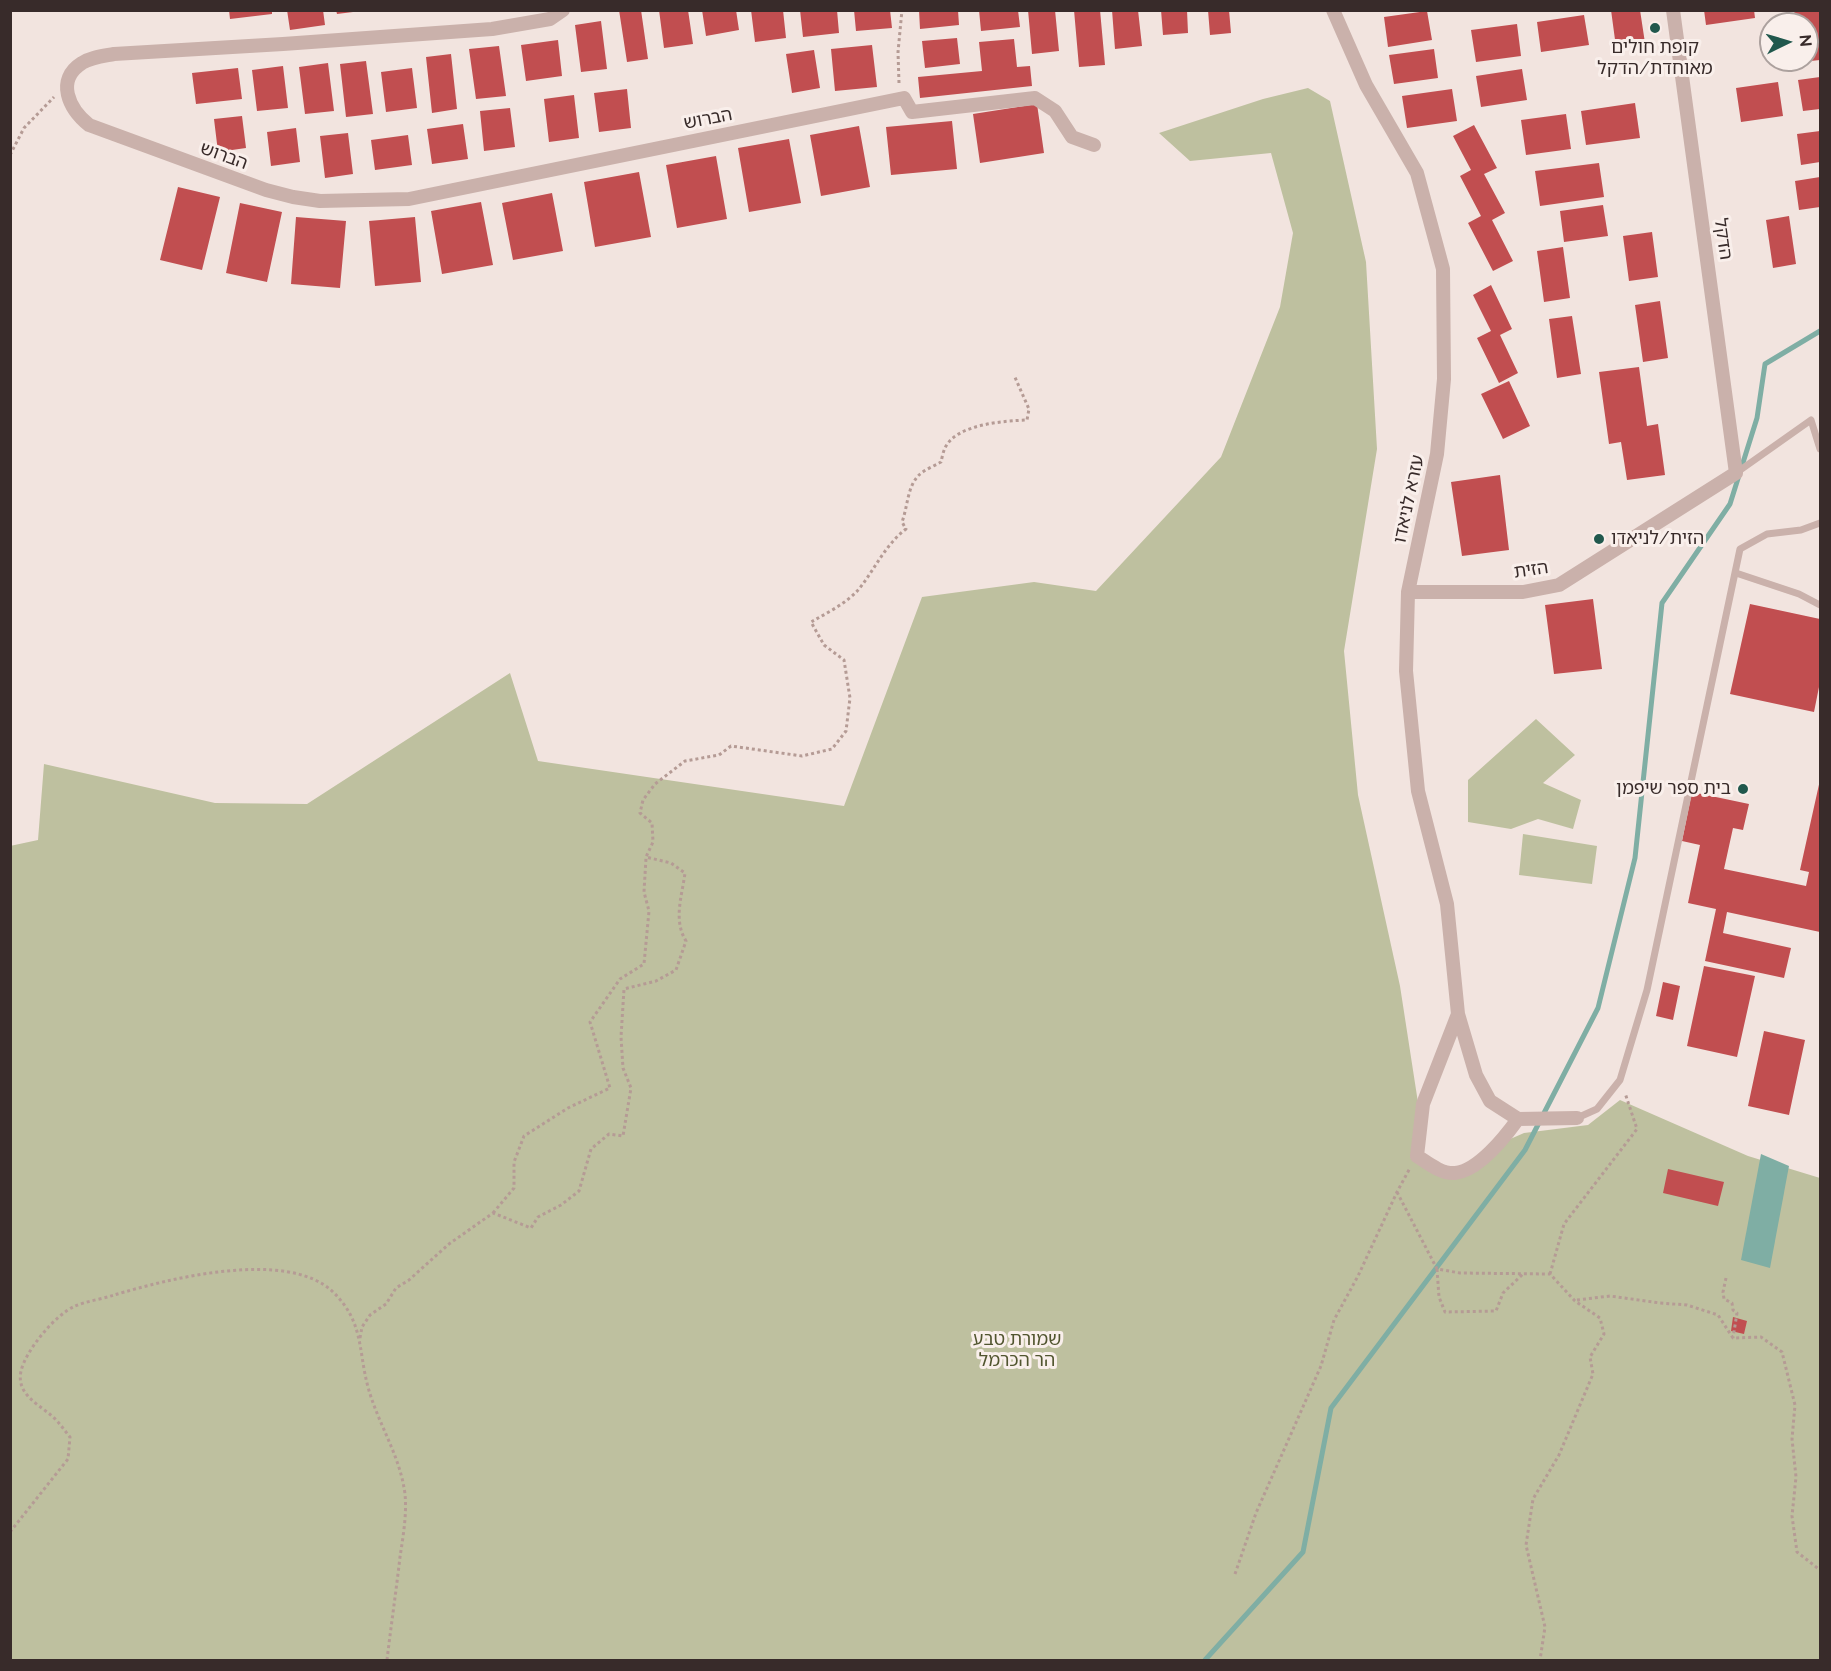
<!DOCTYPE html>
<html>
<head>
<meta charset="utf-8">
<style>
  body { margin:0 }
  #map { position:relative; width:1831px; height:1671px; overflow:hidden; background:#f2e4df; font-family:Raleway,sans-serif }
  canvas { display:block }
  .frame { position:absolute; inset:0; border:12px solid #382b2a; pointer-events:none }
  .north { position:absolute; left:1759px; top:12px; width:60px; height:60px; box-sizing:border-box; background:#f9efeb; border:2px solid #aca19e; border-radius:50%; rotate:85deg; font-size:16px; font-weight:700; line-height:24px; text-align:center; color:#382b2a }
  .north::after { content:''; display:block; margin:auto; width:21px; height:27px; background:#21584d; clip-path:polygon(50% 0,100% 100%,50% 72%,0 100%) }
</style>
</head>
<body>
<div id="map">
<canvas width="1831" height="1671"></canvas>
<div class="frame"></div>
<div class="north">N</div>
</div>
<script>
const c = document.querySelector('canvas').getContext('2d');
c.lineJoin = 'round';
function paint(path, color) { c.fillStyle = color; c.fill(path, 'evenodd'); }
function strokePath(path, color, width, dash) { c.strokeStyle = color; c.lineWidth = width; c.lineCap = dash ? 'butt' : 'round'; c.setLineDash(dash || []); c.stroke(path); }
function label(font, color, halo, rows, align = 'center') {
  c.font = font + ' Raleway,"Noto Sans Hebrew",sans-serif'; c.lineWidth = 6; c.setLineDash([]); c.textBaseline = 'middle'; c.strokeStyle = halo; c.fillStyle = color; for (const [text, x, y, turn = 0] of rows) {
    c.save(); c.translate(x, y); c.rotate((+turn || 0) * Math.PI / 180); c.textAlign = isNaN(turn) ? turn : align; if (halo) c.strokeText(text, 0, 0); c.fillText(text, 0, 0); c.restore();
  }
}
paint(new Path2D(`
  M 1308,88 L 1330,101 L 1366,262 L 1377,449 L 1344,651 L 1358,795 L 1400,986 L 1423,1135 L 1424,1159 L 1454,1168 L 1480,1165 L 1508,1140 L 1524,1133 L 1588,1125 L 1620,1100 L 1748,1156 L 1820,1178 L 1820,1660 L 11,1660 L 10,846 L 38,840 L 44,764 L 215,803 L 307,804 L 510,673 L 538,761 L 844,806 L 922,597 L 1034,582 L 1096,591 L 1221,457 L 1280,307 L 1293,233 L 1271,153 L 1190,161 L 1159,133 L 1263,99 Z
  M 1536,719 L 1575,755 L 1543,783 L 1581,800 L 1573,829 L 1538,819 L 1511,829 L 1468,822 L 1468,780 Z
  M 1523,834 L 1597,846 L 1592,884 L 1519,875 Z`), '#bec09f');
paint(new Path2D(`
  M 1761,1154 L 1789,1166 L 1770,1268 L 1741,1260 Z`), '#7faea4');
strokePath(new Path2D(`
  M 1205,1660 L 1303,1552 L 1331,1408 L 1525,1150 L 1598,1008 L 1635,858 L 1662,603 L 1730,504 L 1757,418 L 1765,364 L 1820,331`), '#7faea4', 5);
paint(new Path2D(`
  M 229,10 L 272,10 L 272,14 L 230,19 Z
  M 287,10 L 323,10 L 325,25 L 290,30 Z
  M 336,10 L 352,10 L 353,12 L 337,14 Z
  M 619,10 L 641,10 L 648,59 L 627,62 Z
  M 659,10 L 688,10 L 693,44 L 664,48 Z
  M 702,10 L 736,10 L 739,30 L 706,36 Z
  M 751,10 L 783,10 L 786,38 L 755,42 Z
  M 800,10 L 837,10 L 839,33 L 803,37 Z
  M 854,10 L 890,10 L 892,28 L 856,31 Z
  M 919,10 L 958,10 L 959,25 L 920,29 Z
  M 979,10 L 1018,10 L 1020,27 L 981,31 Z
  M 1028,10 L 1055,10 L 1059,51 L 1032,54 Z
  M 1074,10 L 1100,10 L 1105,65 L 1079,67 Z
  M 1112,10 L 1138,10 L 1142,46 L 1115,49 Z
  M 1161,10 L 1187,10 L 1188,33 L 1163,35 Z
  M 1208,10 L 1229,10 L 1231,33 L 1210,35 Z
  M 1611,10 L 1640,10 L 1645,43 L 1616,47 Z
  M 1704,10 L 1754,10 L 1755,18 L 1706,25 Z
  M 1794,10 L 1820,10 L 1820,60 L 1801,62 L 1801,60 L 1807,60 L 1807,24 L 1796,24 Z
  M 1427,11 L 1432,40 L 1388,47 L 1384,17 Z
  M 1584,15 L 1589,45 L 1541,52 L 1537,22 Z
  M 601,21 L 607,69 L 581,72 L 575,25 Z
  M 1517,24 L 1521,56 L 1476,62 L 1471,30 Z
  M 957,38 L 960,64 L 925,68 L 922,41 Z
  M 1014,39 L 1017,67 L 1030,66 L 1032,86 L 920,98 L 918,77 L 982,71 L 979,42 Z
  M 558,40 L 562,76 L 526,81 L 521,45 Z
  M 872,45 L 877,87 L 835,91 L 831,49 Z
  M 499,46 L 506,96 L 476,99 L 469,49 Z
  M 1434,49 L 1438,78 L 1394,84 L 1389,55 Z
  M 814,50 L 820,88 L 792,93 L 786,54 Z
  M 451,54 L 457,109 L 432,113 L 426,57 Z
  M 366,61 L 373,114 L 346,117 L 340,64 Z
  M 328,63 L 334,111 L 305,114 L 299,67 Z
  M 283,66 L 288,108 L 257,111 L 252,70 Z
  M 238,68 L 242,99 L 196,104 L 192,73 Z
  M 412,68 L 417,108 L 386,112 L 381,72 Z
  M 1522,69 L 1527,100 L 1481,107 L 1476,76 Z
  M 1820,77 L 1820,109 L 1803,111 L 1798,80 Z
  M 1778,82 L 1783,116 L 1741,122 L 1736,88 Z
  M 627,89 L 631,128 L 599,132 L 594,93 Z
  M 1452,89 L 1457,121 L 1407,128 L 1402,96 Z
  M 574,95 L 579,138 L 549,142 L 544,99 Z
  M 1635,103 L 1640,138 L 1586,145 L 1581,111 Z
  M 1037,104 L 1044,153 L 980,163 L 973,114 Z
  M 510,108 L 515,147 L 484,151 L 480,111 Z
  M 1566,114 L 1571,149 L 1526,155 L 1521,120 Z
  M 242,116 L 246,148 L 218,152 L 214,119 Z
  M 952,121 L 957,169 L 891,175 L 886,127 Z
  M 463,124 L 468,159 L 432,164 L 427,129 Z
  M 1474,125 L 1497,168 L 1484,174 L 1505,213 L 1492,220 L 1513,261 L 1493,271 L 1468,223 L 1481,216 L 1460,176 L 1471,170 L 1453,136 Z
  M 859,126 L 870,187 L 821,196 L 810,135 Z
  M 296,128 L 300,162 L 271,166 L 267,132 Z
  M 1820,131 L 1820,162 L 1801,165 L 1797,134 Z
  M 348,133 L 353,174 L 325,178 L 320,136 Z
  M 408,135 L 412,165 L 375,170 L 371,140 Z
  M 789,139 L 801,203 L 749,212 L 738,148 Z
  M 716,156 L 727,219 L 677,228 L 666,165 Z
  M 1599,163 L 1604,197 L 1540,206 L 1535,171 Z
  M 639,172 L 651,237 L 595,247 L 584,182 Z
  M 1820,177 L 1820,207 L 1799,210 L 1795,181 Z
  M 178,187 L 220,197 L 202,270 L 160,260 Z
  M 552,193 L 563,251 L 513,260 L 502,203 Z
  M 481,202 L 493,265 L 442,274 L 431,211 Z
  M 240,203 L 282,212 L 267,282 L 226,273 Z
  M 1603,205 L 1608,236 L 1564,242 L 1560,211 Z
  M 1789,216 L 1796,264 L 1773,268 L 1766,220 Z
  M 296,217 L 346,221 L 340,288 L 291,284 Z
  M 415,217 L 421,282 L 375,286 L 369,221 Z
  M 1652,232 L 1658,277 L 1629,281 L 1623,236 Z
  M 1563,247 L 1570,298 L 1544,302 L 1537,251 Z
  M 1491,285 L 1512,329 L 1500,335 L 1518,373 L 1499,383 L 1477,338 L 1491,331 L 1473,295 Z
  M 1660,301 L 1668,358 L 1643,362 L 1635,305 Z
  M 1572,316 L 1581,374 L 1557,378 L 1549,319 Z
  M 1639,367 L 1647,426 L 1658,424 L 1665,475 L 1627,480 L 1621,442 L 1609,444 L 1599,372 Z
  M 1509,381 L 1530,426 L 1503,439 L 1481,394 Z
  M 1500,475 L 1509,550 L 1462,556 L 1451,482 Z
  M 1593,599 L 1602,669 L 1554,674 L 1545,605 Z
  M 1750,604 L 1820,619 L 1820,682 L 1814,712 L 1730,694 Z
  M 1820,780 L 1820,932 L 1727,912 L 1723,933 L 1791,948 L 1784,978 L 1705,961 L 1716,909 L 1688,903 L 1700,845 L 1682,841 L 1692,792 L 1749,804 L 1743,830 L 1733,828 L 1724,869 L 1806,886 L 1809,872 L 1800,870 Z
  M 1704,966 L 1755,976 L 1737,1057 L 1687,1046 Z
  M 1663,982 L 1680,986 L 1673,1020 L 1656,1016 Z
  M 1764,1031 L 1805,1040 L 1789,1115 L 1748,1106 Z
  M 1668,1169 L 1724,1182 L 1718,1206 L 1663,1193 Z
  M 1733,1317 L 1747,1321 L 1744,1334 L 1731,1331 Z`), '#c14e50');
strokePath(new Path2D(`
  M 899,83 L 898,52 L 902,10
  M 10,155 L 24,128 L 54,97
  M 1397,1192 L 1437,1269 L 1460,1273 L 1550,1274 L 1575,1301 L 1600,1318 L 1604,1334 L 1590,1357 L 1593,1374 L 1559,1455 L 1533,1499 L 1526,1545 L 1545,1627 L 1540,1660
  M 493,1213 L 514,1188 L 514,1162 L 524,1136 L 568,1108 L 610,1088 L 590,1022 L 620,979 L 644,964 L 649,911 L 644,892 L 646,858
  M 1437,1269 L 1439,1297 L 1445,1312 L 1496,1311 L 1503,1293 L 1523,1274
  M 1550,1274 L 1564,1224 L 1637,1129 L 1625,1093
  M 1726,1278 L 1723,1292 L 1724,1299 L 1732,1303 L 1733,1310 L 1737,1313 L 1733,1338
  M 1577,1300 L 1610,1296 L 1660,1303 L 1687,1305 L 1718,1315 L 1733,1338 L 1761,1337 L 1782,1352 L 1795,1405 L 1792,1439 L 1796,1477 L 1792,1516 L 1797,1552 L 1820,1570
  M 360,1338 L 362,1327 L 370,1315 L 386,1304 L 396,1288 L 409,1280 L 449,1244 L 493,1213 L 531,1228 L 538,1217 L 561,1205 L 579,1191 L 591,1149 L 609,1134 L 623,1136 L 631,1088 L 623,1068 L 621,1037 L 624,989 L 656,981 L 676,970 L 686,941 C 673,920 682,896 685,873 L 671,863 L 646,857 L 653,842 L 652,823 L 640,813 L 643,800 L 655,784 L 685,761 L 719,755 L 731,746 L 802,756 L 832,749 L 846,731 L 850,698 L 844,660 L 824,645 L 811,622 C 827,613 847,603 859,589 C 875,569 885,545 906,529 L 902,522 C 908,506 907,487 919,475 C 924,470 934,466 941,462 C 942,458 943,452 945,448 C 956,424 1004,421 1027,420 L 1029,409 L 1014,375
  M 10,1532 L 68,1459 L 70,1437 C 64,1430 59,1422 52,1416 C 38,1404 16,1394 21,1371 C 26,1350 55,1315 75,1306 C 87,1301 102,1299 114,1295 C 168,1279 287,1248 333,1292 C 364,1322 358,1350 368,1387 C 378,1424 400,1455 405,1494 C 407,1514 403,1537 400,1557 C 396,1592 391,1626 387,1660
  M 1235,1574 L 1256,1513 L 1321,1366 L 1334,1320 L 1358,1276 L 1397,1192 L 1410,1168`), '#b59b95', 3, [3, 3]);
strokePath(new Path2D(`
  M 1736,473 L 1811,420 L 1820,449
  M 1736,573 L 1799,594 L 1820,605
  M 1577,1118 L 1597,1109 L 1620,1080 L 1647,990 L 1740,549 L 1767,534 L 1801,530 L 1820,523`), '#cab1ab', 7);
strokePath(new Path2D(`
  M 563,10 L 550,19 L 492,29 L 283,44 L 114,54 C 103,56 91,57 82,63 C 55,80 69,109 89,125 L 266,190 L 293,197 L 320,201 L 409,199 L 904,98 L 912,112 L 1035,98 L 1055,111 L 1072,137 L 1094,145
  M 1333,10 L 1366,85 L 1417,173 L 1443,269 L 1444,379 L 1437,454 L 1408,592 L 1406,671 L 1418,791 L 1447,904 L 1458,1014 L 1476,1075 L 1490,1101 L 1518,1119 L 1577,1118
  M 1408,592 L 1523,592 L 1559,585 L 1736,473 L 1673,10
  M 1458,1014 L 1423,1104 L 1417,1156 C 1428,1163 1441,1174 1455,1173 C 1478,1171 1505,1137 1518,1119`), '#cab1ab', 14);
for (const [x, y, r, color] of [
  [1655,28,6,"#21584d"],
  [1599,539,6,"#21584d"],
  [1743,789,6,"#21584d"]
]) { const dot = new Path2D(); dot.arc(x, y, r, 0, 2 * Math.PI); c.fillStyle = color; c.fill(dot); strokePath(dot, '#f9efeb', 2); }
label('18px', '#382b2a', '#f9efeb', [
  ["קופת חולים",1655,48],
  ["מאוחדת/הדקל",1655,69],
  ["הזית/לניאדו",1611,539,"left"],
  ["בית ספר שיפמן",1731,789,"right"]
]);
label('18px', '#382b2a', '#f9efeb', [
  ["הברוש",708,119,-11],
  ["הברוש",224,156,20],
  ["הדקל",1723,239,82],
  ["עזרא לניאדו",1409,499,-78],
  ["הזית",1531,570,-8]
]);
label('18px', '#51552f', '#f9efeb', [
  ["שמורת טבע",1017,1340],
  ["הר הכרמל",1017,1361]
]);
</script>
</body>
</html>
